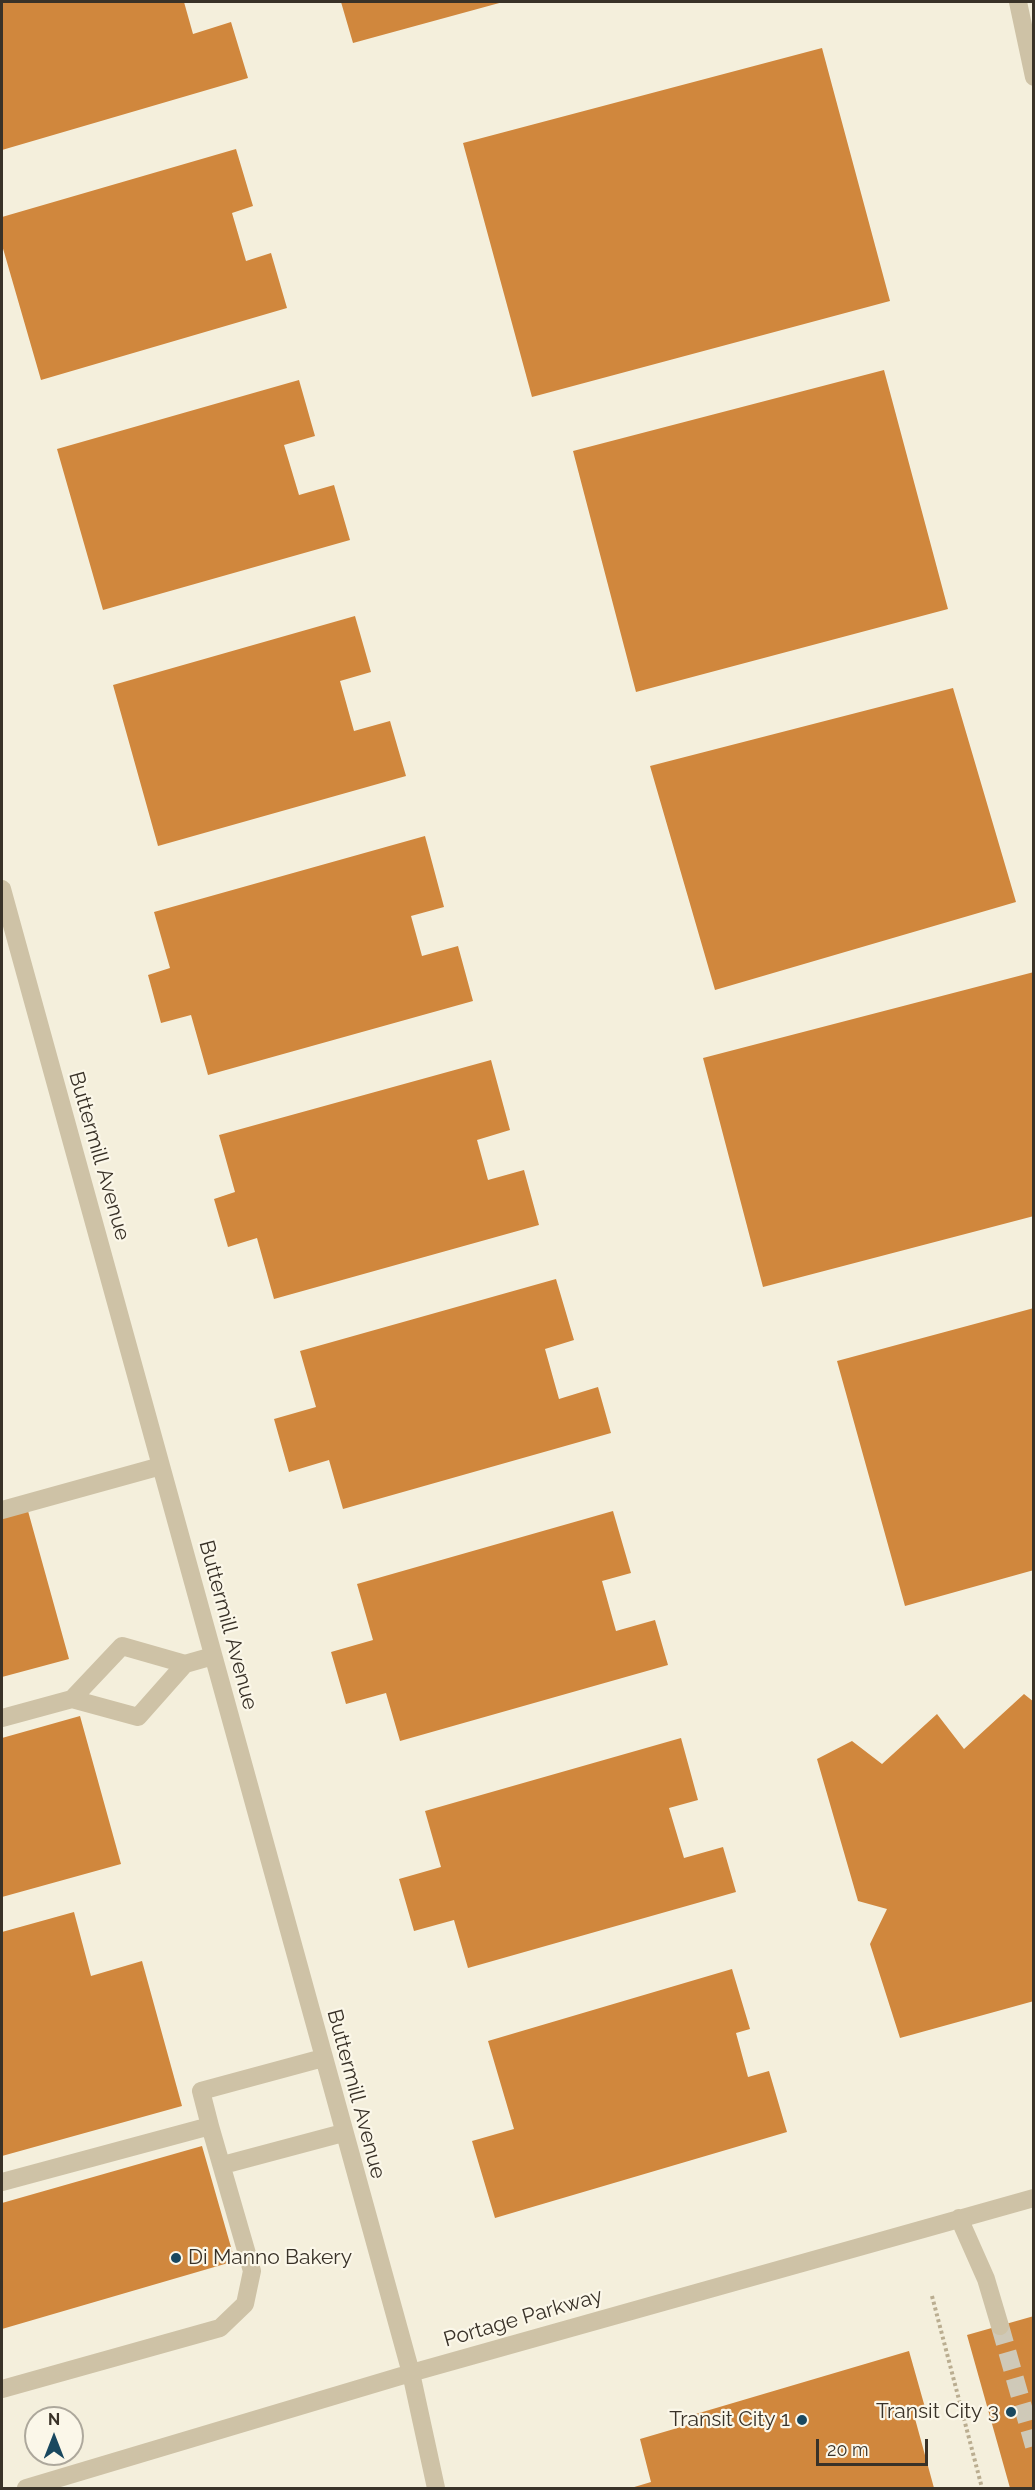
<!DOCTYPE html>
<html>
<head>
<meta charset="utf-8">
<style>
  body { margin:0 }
  #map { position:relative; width:1035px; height:2490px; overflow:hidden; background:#f4efdc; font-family:Raleway,sans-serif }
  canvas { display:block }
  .frame { position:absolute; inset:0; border:3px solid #393228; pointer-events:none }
  .north { position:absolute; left:24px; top:2406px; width:60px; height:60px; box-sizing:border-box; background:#fbf7e9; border:2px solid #ada89c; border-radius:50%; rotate:0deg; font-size:16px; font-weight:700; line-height:24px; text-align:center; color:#393228 }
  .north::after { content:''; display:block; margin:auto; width:21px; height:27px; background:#19485f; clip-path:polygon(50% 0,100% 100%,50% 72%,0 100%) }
  .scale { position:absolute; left:816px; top:2439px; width:112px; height:27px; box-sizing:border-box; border:3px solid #393228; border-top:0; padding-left:8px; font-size:18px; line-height:21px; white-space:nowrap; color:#393228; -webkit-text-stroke:4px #fbf7e9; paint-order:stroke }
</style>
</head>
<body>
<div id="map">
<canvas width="1035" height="2490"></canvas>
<div class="frame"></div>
<div class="north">N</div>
<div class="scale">20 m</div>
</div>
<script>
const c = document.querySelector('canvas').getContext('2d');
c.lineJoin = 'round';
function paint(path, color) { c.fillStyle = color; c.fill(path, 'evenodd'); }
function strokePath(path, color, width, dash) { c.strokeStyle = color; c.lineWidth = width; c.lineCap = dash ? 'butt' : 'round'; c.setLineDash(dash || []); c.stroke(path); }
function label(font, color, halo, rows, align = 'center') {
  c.font = font + ' Raleway,sans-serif'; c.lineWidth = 4.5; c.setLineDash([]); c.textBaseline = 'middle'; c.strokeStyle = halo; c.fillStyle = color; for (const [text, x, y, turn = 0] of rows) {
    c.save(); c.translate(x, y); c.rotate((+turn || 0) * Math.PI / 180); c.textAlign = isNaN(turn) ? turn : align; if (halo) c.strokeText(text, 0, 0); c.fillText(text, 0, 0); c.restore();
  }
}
paint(new Path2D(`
  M 2,2 L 184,2 L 193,34 L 231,22 L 248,78 L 2,150 Z
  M 341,2 L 503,2 L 353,43 Z
  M 822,48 L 890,301 L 532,397 L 463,143 Z
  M 236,149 L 253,206 L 232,213 L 246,261 L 271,253 L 287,308 L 41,380 L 2,245 L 2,217 Z
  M 884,370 L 948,609 L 636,692 L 573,451 Z
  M 299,380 L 315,436 L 284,445 L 299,495 L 334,485 L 350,540 L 103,610 L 57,449 Z
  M 355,616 L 371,672 L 340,681 L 354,731 L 390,721 L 406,776 L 158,846 L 113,685 Z
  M 953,688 L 1016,902 L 715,990 L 650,766 Z
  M 425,836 L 444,907 L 411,916 L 422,956 L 458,946 L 473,1001 L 208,1075 L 191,1015 L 161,1023 L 148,975 L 170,968 L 154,912 Z
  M 1034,972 L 1034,1216 L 763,1287 L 703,1058 Z
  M 491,1060 L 510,1130 L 477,1140 L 488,1180 L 524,1170 L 539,1225 L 274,1299 L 257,1238 L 228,1247 L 214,1199 L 235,1192 L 219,1135 Z
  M 556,1279 L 574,1340 L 545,1349 L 559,1399 L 598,1387 L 611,1433 L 343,1509 L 329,1460 L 289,1472 L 274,1419 L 316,1407 L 300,1351 Z
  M 1034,1308 L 1034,1570 L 905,1606 L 837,1361 Z
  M 28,1511 L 69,1659 L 2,1677 L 2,1518 Z
  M 613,1511 L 631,1573 L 602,1581 L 616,1631 L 655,1620 L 668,1665 L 400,1741 L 386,1693 L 346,1704 L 331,1652 L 373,1640 L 357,1584 Z
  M 1024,1694 L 1034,1702 L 1034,2001 L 900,2038 L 870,1944 L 887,1909 L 858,1901 L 817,1759 L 852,1741 L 882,1764 L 937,1714 L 964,1749 Z
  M 80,1716 L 121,1864 L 2,1897 L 2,1738 Z
  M 681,1738 L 698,1800 L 669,1808 L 684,1858 L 723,1847 L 736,1892 L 468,1968 L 454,1920 L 414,1931 L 399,1879 L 441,1867 L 425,1811 Z
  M 74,1912 L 91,1976 L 142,1961 L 182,2106 L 2,2156 L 2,1932 Z
  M 732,1969 L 750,2029 L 736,2033 L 748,2077 L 769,2071 L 787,2132 L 495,2218 L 472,2141 L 514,2129 L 488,2041 Z
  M 202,2146 L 235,2261 L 2,2329 L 2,2203 Z
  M 1034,2316 L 1034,2488 L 1010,2488 L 967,2335 Z
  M 909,2351 L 926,2411 L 914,2415 L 934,2488 L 631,2488 L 651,2482 L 640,2439 L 691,2424 L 689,2416 Z`), '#d0873d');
strokePath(new Path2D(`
  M 1000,2326 L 1034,2446`), '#cfc9b8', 18, [18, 9]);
strokePath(new Path2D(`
  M 932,2296 L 982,2488`), '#baad90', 4, [3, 3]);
strokePath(new Path2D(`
  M 1018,2 L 1034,77
  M 2,889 L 411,2373 L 436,2488
  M 2,1510 L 161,1466
  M 185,1664 L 138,1717 L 72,1699 L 122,1646 L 185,1664 L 213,1656
  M 2,1718 L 72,1699
  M 223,2165 L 343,2133
  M 2,2182 L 210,2126 L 201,2091 L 323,2058
  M 959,2218 L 986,2279 L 1000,2326
  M 2,2389 L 220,2328 L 245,2304 L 252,2271 L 210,2126
  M 26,2488 L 411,2373 L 1034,2198`), '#cec2a6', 18);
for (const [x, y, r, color] of [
  [176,2258,6,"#19485f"],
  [1011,2412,6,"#19485f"],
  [802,2420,6,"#19485f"]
]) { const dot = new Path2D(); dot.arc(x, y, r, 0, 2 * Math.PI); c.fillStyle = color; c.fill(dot); strokePath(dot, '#fbf7e9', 2); }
label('21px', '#393228', '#fbf7e9', [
  ["Buttermill Avenue",99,1156,74],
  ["Buttermill Avenue",228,1625,75],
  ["Buttermill Avenue",356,2094,75],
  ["Portage Parkway",523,2318,-16]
]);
label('21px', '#393228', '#fbf7e9', [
  ["Di Manno Bakery",188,2258,"left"],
  ["Transit City 3",999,2412],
  ["Transit City 1",790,2420]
], 'right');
</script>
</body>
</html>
